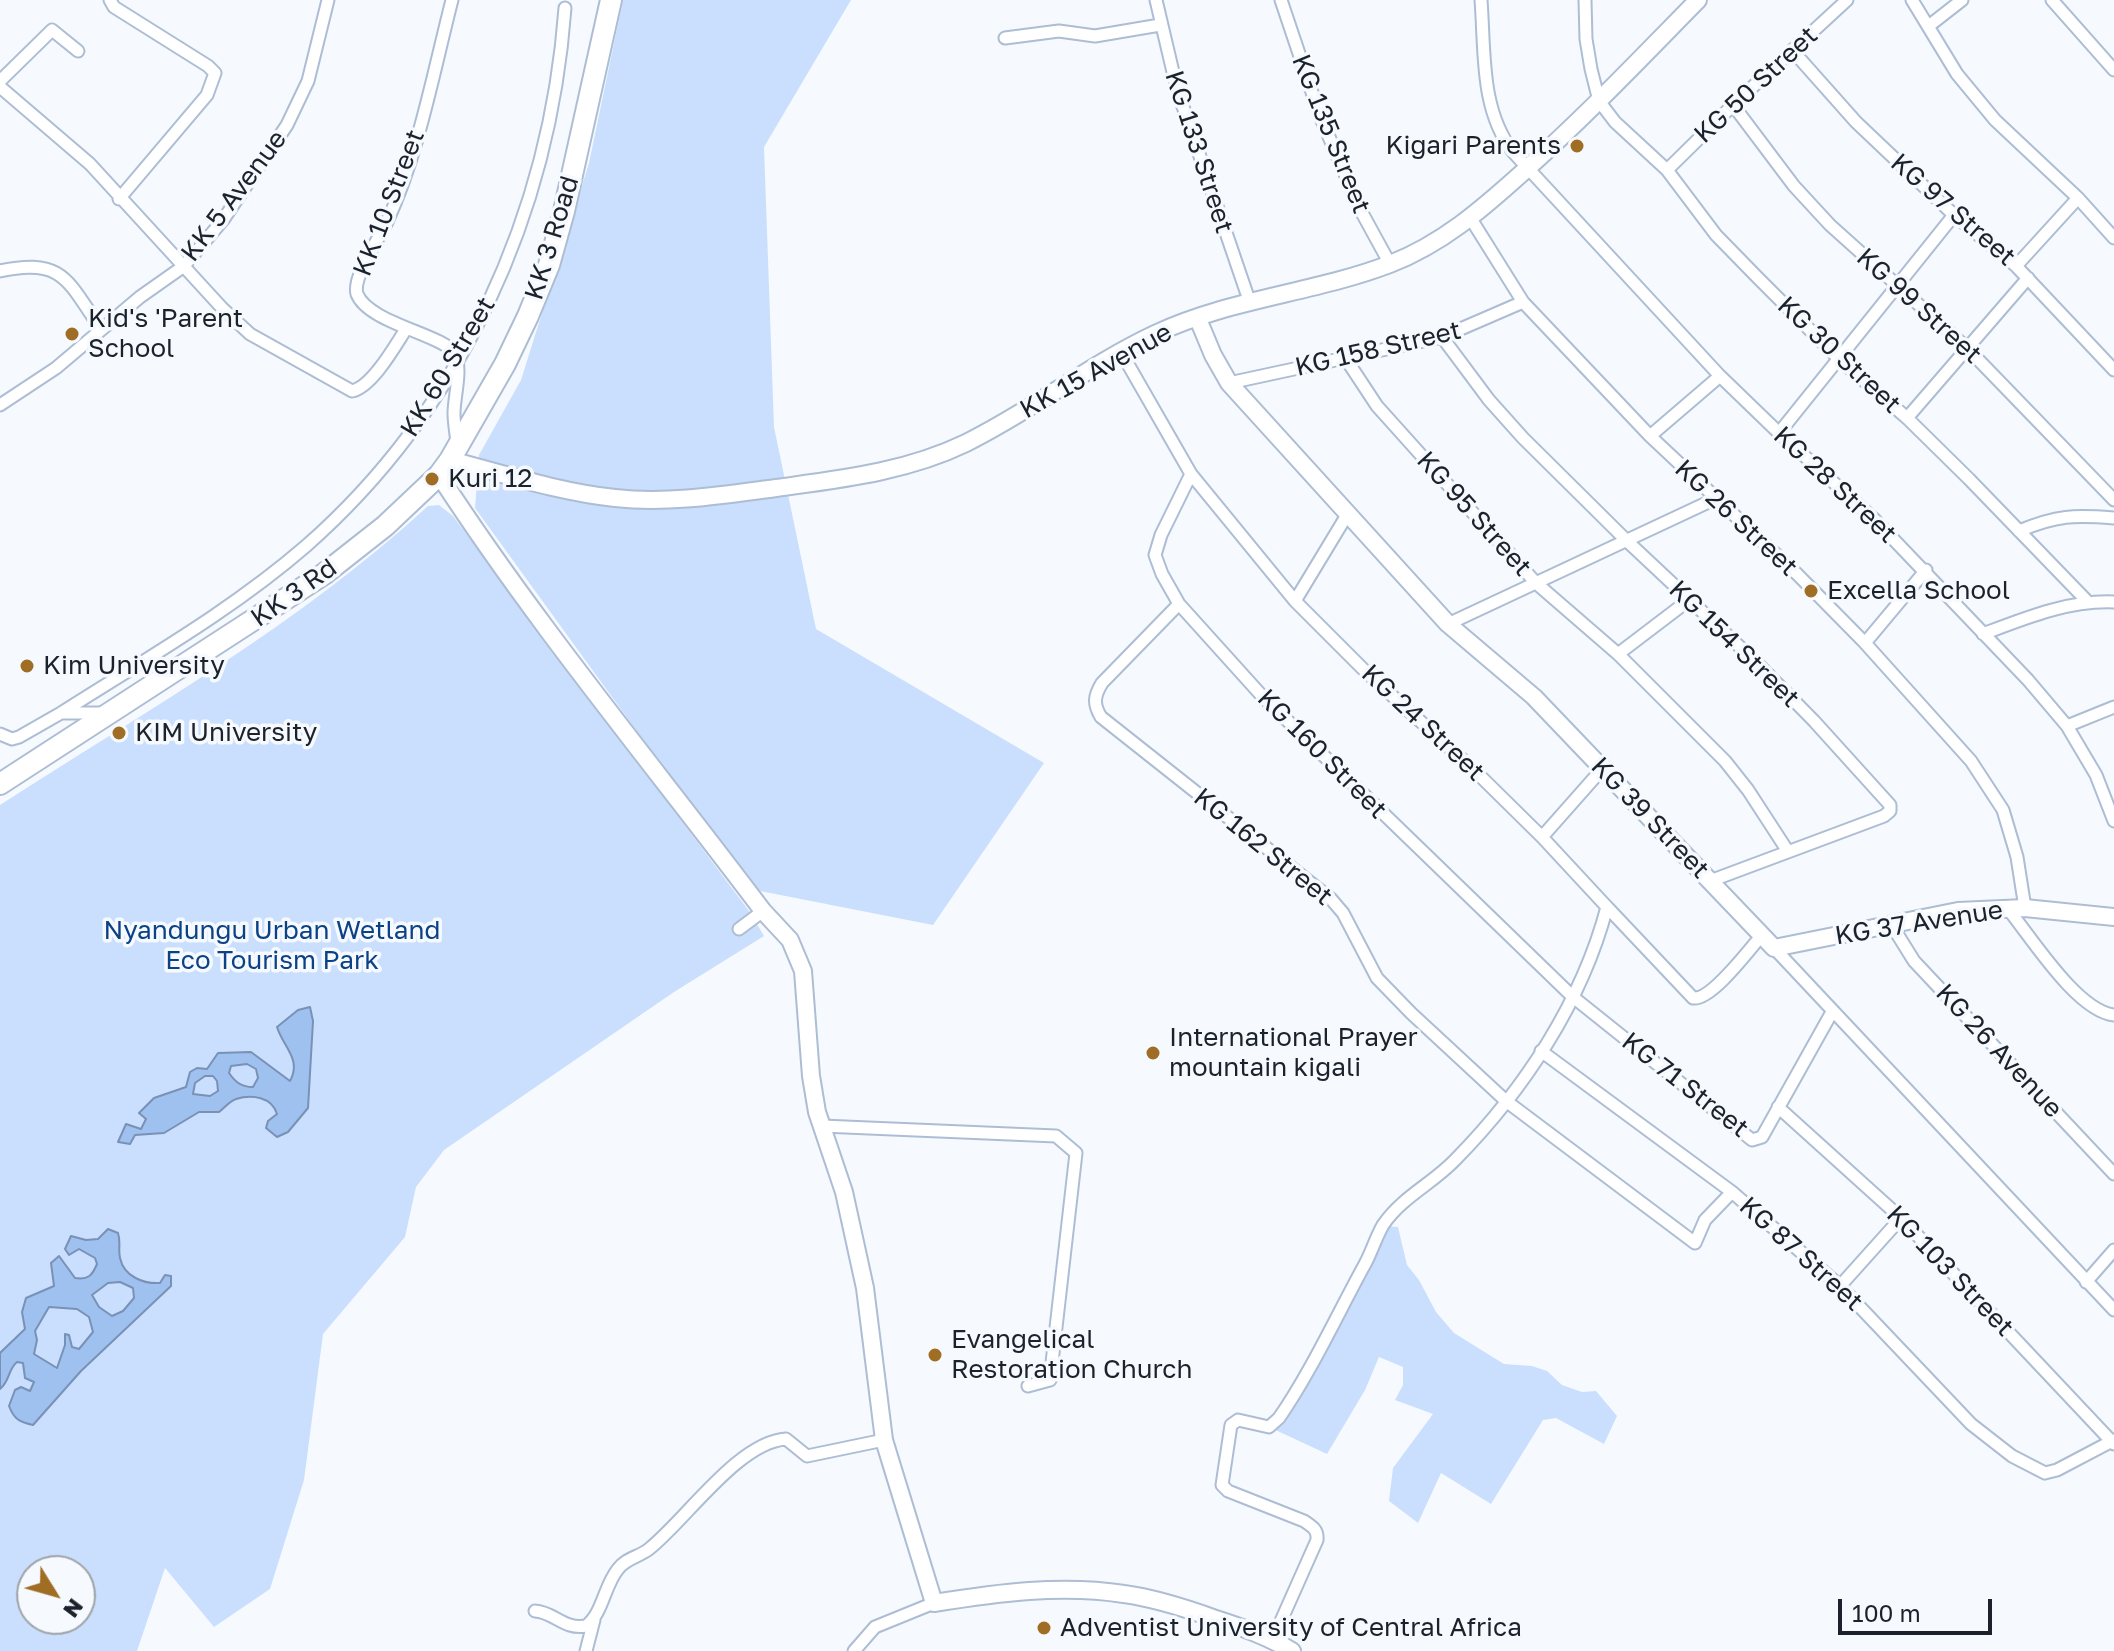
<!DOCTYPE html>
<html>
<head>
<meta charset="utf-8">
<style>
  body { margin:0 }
  #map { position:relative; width:2114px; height:1651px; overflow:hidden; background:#f6fafe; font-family:"Golos Text",sans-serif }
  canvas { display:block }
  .north { position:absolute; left:16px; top:1555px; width:80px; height:80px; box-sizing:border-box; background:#f6fafe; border:2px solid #9fa4aa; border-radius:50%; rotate:127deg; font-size:22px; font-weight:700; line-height:32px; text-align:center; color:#1c222b }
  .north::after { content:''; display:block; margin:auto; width:28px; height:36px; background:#a06d24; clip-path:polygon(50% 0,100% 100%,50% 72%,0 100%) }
  .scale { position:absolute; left:1838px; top:1599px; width:154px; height:36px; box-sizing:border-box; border:4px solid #1c222b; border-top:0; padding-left:10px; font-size:24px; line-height:28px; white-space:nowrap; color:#1c222b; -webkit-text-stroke:6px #f6fafe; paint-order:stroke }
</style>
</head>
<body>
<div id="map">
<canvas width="2114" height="1651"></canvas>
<div class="north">N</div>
<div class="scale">100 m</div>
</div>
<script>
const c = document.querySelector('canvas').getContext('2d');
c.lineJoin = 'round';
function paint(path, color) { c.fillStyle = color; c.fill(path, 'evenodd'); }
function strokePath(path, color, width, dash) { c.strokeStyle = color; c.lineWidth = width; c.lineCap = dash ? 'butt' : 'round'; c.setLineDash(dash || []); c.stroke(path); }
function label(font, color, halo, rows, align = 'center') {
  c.font = font + ' "Golos Text",sans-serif'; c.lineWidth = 7; c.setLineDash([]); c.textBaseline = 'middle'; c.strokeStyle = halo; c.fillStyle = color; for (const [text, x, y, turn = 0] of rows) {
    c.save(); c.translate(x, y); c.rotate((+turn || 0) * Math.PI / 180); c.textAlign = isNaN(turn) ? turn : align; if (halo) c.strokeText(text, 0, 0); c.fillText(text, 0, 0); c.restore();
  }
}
paint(new Path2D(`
  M 623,0 L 851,0 L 764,147 L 774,427 L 816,629 L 1044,763 L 933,925 L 760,891 L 646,744 L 475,508 L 479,455 L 521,380 L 589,163 Z
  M 439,505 L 453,516 L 749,911 L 764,936 L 674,992 L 444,1150 L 416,1187 L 405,1237 L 323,1334 L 304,1480 L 270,1589 L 214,1627 L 165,1568 L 137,1651 L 0,1651 L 0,805 C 146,711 300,624 428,506 ZM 32,1571 L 80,1571 L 80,1619 L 32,1619 Z
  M 1383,1226 L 1398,1227 L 1407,1265 L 1419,1280 L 1436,1312 L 1454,1333 L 1504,1364 L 1532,1366 L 1547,1371 L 1562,1385 L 1582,1392 L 1596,1391 L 1617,1416 L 1604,1444 L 1556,1418 L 1543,1420 L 1491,1504 L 1441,1473 L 1418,1523 L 1389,1501 L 1393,1468 L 1433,1414 L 1395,1400 L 1403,1385 L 1403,1367 L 1379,1357 L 1365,1390 L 1327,1454 L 1269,1427 L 1279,1418 Z`), '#cadffd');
const water = new Path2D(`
  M 310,1007 L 313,1021 L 308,1108 L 288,1132 L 277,1137 L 266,1128 L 268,1121 L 277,1114 C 272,1097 252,1094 236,1099 C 230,1101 224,1108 219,1112 L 199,1112 L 164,1133 L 135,1135 L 130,1144 L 118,1142 L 126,1124 L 141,1129 L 146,1119 L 139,1113 L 154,1098 L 186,1087 L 190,1072 L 197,1068 L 207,1069 L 218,1053 L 251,1052 L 290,1081 C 302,1059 283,1047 277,1027 L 298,1010 ZM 247,1064 L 256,1069 L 258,1078 L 253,1087 C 242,1087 236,1083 229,1073 L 231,1066 ZM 205,1076 L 213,1076 L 217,1081 L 218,1091 L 210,1096 L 193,1094 L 195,1083 Z
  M 108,1229 L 118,1233 C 121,1242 118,1249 120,1258 C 124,1277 144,1284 160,1283 L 165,1275 L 171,1276 L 171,1286 L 81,1371 L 33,1425 C 19,1422 14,1419 9,1406 L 15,1390 L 21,1387 L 30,1391 L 34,1382 L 25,1378 L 23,1363 L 17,1362 C 8,1369 10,1381 0,1389 L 0,1353 L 25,1329 L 22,1312 L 26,1298 L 54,1286 L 51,1263 L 59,1256 L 75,1278 C 88,1280 92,1276 97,1264 L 95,1258 L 79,1249 L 69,1255 L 65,1249 L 71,1236 L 86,1240 L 98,1239 ZM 120,1282 L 133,1288 L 134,1298 L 123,1311 L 112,1316 L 99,1307 L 92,1295 L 108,1283 ZM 49,1307 L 77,1309 L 89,1317 L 93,1332 L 79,1349 L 72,1347 L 69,1335 L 65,1334 L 65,1345 L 57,1368 L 34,1354 L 37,1340 L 35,1331 Z`);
paint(water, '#9fc1f0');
strokePath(water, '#7891b5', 2);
const street = new Path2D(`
  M 110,0 L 114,7 L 208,66 L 215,73 L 207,95 L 119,199
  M 452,0 C 433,74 419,152 387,222 C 379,239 352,277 357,294 C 368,323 444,335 454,353 C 463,368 454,396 454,413 C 454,423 456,433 457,443
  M 1156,0 L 1177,89 L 1250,303
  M 1281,0 L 1320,116 L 1361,211 L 1390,264
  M 1481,0 C 1485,52 1480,109 1513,152 L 1720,376 L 1779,433 L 1874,519 L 2028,680 L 2067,726 L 2096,775 L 2114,821
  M 1585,0 L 1586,39 L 1591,69 L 1599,101 L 1615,122 L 1667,170 L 1716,235 L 1758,278 L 1839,359 L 1907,418 L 1969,479 L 2087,601
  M 1912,0 L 1957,74 L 1995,120 L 2078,198 L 2114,238
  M 2052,0 L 2114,70
  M 1930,25 L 1962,0
  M 1005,38 L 1059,31 L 1095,36 L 1160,25
  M 1792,50 L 1856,122 L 1954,215 L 2016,266 L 2114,370
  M 0,81 L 52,30 L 78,51
  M 0,87 L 90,164 L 222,308 L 250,334 L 352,391 C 372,387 395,346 406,329
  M 1733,105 L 1794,186 L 1830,225 L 1967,348 L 2114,500
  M 1667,170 L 1733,105 L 1847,0
  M 1471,219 L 1523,302 L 1650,436 L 1797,574 L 1865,643 L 1971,761 L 2003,810 L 2017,857 L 2025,908
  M 2016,266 L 2078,198
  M 0,271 C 64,257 68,282 101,329
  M 1442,337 L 1489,400 L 1523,438 L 1627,541 L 1757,663 L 1814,721 L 1890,805 L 1890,811 L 1884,816 L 1710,881
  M 1121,352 L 1191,474 L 1295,601 L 1366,672 L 1473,769 L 1542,837 L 1607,907 C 1582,1002 1524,1090 1455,1160 C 1432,1184 1402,1197 1383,1225 C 1376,1237 1372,1251 1365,1264 C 1338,1313 1311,1372 1279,1418 L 1269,1427 L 1238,1420 L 1231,1425 L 1222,1485 L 1228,1491 L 1304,1521 C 1313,1527 1318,1530 1317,1540 L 1273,1639
  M 1346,359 L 1377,406 L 1536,583 L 1618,654 L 1725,761 L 1748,790 L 1787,850
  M 1229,383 L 1442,337 L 1523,302
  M 0,405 L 56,368 L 140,297 L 184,266 L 223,220 L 287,125 L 308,81 L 328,0
  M 1907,418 L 2028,278
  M 1779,433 L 1954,215
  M 1650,436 L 1720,376
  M 1191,474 L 1161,535 L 1155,555 L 1162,574 L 1179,604 L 1262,696 L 1573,997 L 1752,1140 L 1762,1137 L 1832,1012
  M 2019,531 C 2057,515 2074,515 2114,518
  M 1295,601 L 1347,515
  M 1179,604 L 1102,683 C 1094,696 1093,704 1101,717 L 1331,899 L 1343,913 L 1377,978 L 1411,1013 L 1506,1101 L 1695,1243 L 1705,1220 L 1732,1192
  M 1448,624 L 1715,499
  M 1983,634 C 2025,618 2069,600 2114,602
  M 1865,643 L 1926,570
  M 1618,654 L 1689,600
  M 61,713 C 144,660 231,611 306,546 C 462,409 550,213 565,8
  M 2067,726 L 2114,707
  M 0,734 L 12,739 L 19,737 L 61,713 L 106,713
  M 1542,837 L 1603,768
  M 1607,907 L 1693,998 C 1711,1001 1749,950 1762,935
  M 2008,909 C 2031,937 2077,1011 2114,1015
  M 1891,924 L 1914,961 L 2114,1174
  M 739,929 L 763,911
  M 1774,948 L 2114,1310
  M 1541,1051 L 1732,1192 L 1840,1286 L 1971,1424 L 2012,1456 L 2045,1473 L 2057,1470 L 2114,1440
  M 1778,1107 L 1901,1218 L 2114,1444
  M 822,1126 L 1056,1136 L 1076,1153 L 1050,1380 L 1028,1386
  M 2086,1282 L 2114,1250
  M 1840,1286 L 1901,1218
  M 535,1611 C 554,1612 564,1630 586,1626 C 603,1613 604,1586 618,1569 C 626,1558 639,1557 649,1549 C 685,1521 738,1442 786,1439 L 807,1456 L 884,1440
  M 586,1651 L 594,1620
  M 854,1651 L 875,1627 L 934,1603`);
const secondary = new Path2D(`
  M 1198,319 L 1213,355 L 1229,383 L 1448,624 L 1534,697 L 1774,948 L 1958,911 L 2025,908 L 2114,917
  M 450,460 C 504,474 559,492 615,498 C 668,504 723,495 776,488 C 841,479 906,472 966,443 C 1031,411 1089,365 1155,334 C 1229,299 1314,293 1390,264 C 1442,244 1482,209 1522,173 C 1584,118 1640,59 1698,0
  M 439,475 C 537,626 654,766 763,911 L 790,940 L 803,971 L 811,1076 L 817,1112 L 844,1192 L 865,1288 L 884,1440 L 934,1603 C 997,1593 1061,1584 1124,1594 C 1154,1598 1185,1608 1213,1618 C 1241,1627 1267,1636 1292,1651`);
const highway = new Path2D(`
  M 0,784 L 324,574 L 385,526 L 439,475 L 450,460 L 505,364 L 528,316 L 549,265 L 564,211 L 611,0`);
strokePath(street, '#adbdd4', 15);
strokePath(secondary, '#adbdd4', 20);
strokePath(highway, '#adbdd4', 24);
strokePath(street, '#fff', 11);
strokePath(secondary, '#fff', 16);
strokePath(highway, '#fff', 20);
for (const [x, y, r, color] of [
  [1577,146,8,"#a06d24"],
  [72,334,8,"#a06d24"],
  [432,479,8,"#a06d24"],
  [1811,591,8,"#a06d24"],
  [27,666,8,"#a06d24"],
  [119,733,8,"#a06d24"],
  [1153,1053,8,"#a06d24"],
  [935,1355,8,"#a06d24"],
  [1044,1628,8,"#a06d24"]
]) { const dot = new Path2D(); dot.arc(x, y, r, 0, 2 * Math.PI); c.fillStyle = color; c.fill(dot); strokePath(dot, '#f6fafe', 3); }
label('26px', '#1c222b', '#f6fafe', [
  ["KG 50 Street",1756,85,-43],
  ["KG 135 Street",1331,134,68],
  ["KG 133 Street",1199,152,72],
  ["KK 5 Avenue",234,196,-53],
  ["KK 10 Street",389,203,-69],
  ["KG 97 Street",1953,210,41],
  ["KK 3 Road",552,238,-73],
  ["KG 99 Street",1919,306,42],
  ["KG 158 Street",1378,349,-13],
  ["KG 30 Street",1839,355,43],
  ["KK 60 Street",448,367,-59],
  ["KK 15 Avenue",1096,371,-29],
  ["KG 28 Street",1835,485,43],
  ["KG 95 Street",1474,514,48],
  ["KG 26 Street",1736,518,43],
  ["KK 3 Rd",294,593,-35],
  ["KG 154 Street",1734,644,44],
  ["KG 24 Street",1423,723,43],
  ["KG 160 Street",1322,754,45],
  ["KG 39 Street",1650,818,46],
  ["KG 162 Street",1263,847,39],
  ["KG 37 Avenue",1919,923,-9],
  ["KG 26 Avenue",1999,1051,47],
  ["KG 71 Street",1685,1085,38],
  ["KG 87 Street",1801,1254,42],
  ["KG 103 Street",1950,1271,46]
]);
label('26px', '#1c222b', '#f6fafe', [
  ["Kigari Parents",1561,146,"right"],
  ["Kid's 'Parent",88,319],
  ["School",88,349],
  ["Kuri 12",448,479],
  ["Excella School",1827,591],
  ["Kim University",43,666],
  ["KIM University",135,733],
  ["International Prayer",1169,1038],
  ["mountain kigali",1169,1068],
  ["Evangelical",951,1340],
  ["Restoration Church",951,1370],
  ["Adventist University of Central Africa",1060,1628]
], 'left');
label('26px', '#0b4286', '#f6fafe', [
  ["Nyandungu Urban Wetland",272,931],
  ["Eco Tourism Park",272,961]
]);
</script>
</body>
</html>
